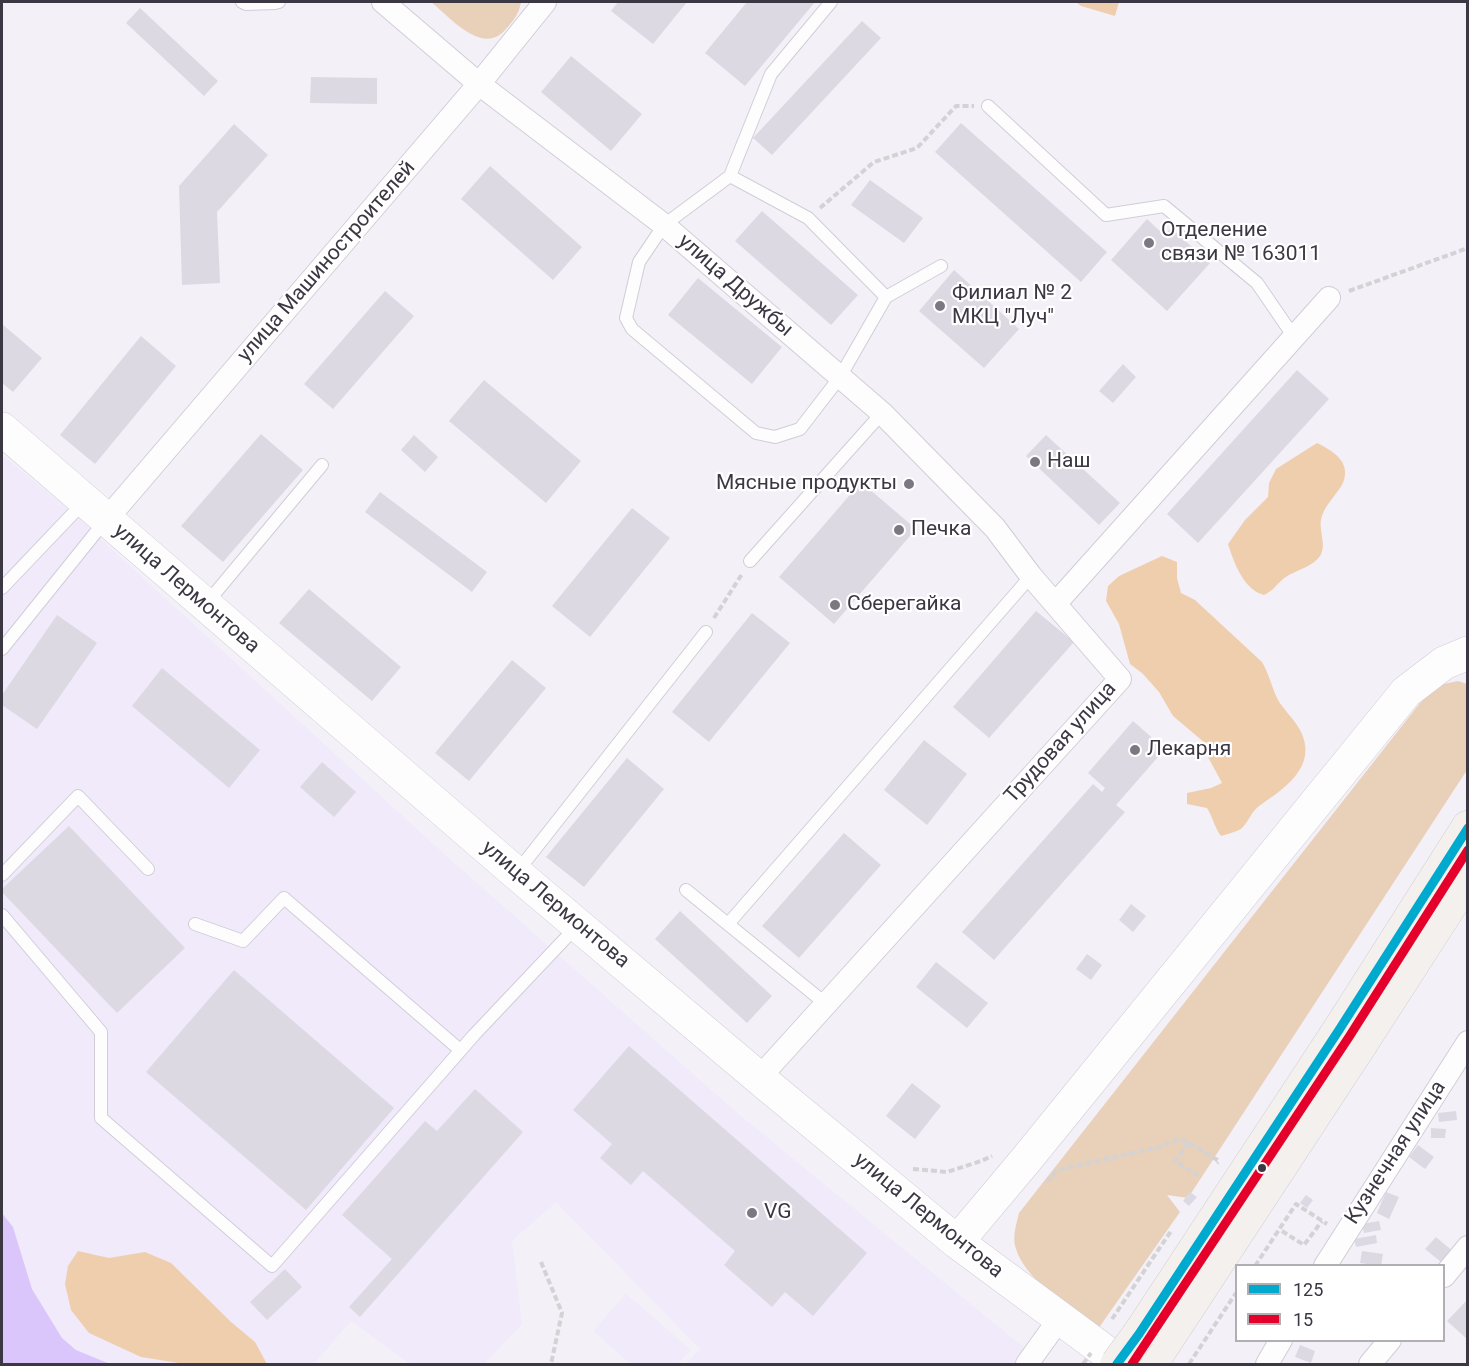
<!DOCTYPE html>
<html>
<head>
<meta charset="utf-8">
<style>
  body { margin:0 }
  #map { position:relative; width:1469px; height:1366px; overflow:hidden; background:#f3f0f8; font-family:Roboto,sans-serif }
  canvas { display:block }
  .frame { position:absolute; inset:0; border:3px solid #3b3743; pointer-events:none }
  .legend { position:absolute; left:1235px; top:1264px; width:210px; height:78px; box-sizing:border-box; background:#fff; border:2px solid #b1afb4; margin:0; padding:8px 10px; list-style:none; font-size:18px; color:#3b3743 }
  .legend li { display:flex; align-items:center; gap:12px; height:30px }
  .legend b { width:30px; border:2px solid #b1afb4 }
</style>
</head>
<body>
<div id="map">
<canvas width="1469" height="1366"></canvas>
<div class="frame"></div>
<ul class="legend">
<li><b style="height:8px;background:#00a9ce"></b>125</li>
<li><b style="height:8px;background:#e4002b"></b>15</li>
</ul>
</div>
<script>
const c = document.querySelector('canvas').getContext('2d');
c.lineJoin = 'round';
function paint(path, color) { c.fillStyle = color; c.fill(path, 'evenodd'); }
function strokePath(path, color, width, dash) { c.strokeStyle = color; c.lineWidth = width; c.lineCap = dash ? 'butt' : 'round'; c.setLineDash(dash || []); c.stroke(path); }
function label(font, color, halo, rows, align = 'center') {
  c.font = font + ' Roboto,sans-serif'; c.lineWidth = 4.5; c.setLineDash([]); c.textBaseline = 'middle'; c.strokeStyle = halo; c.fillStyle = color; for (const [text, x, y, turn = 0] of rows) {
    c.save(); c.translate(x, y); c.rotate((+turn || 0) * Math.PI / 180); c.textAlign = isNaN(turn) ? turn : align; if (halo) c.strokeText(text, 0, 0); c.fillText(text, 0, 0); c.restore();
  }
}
paint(new Path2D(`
  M 2,455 L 87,525 L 95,534 L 443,853 L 736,1112 L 1027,1350 L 1017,1364 L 686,1364 L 700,1349 L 556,1202 L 512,1241 L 522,1324 L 484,1364 L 410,1364 L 351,1321 L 314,1364 L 110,1364 L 76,1350 L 62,1338 L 32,1289 L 13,1227 L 2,1213 Z
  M 626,1294 L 691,1350 L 678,1364 L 631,1364 L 593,1331 Z`), '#f0eafb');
paint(new Path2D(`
  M 431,2 L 521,2 C 519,14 514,20 505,30 C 482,56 450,17 431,2 Z
  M 1458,681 L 1467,684 L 1467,770 L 1188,1198 L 1167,1195 L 1180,1212 L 1098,1329 C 1072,1309 1026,1281 1016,1249 C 1012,1238 1016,1225 1019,1213 L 1420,703 L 1439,685 Z`), '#e9d0b9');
paint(new Path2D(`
  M 1076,2 L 1119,2 L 1115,16 L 1081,6 Z
  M 1317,443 C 1331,450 1350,460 1344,480 C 1341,491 1324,504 1321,520 C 1319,532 1327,545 1320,556 C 1311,569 1292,570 1281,581 C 1274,587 1274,590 1264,595 C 1244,590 1234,563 1228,544 L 1245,520 L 1268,497 L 1269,483 L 1276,469 Z
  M 1162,556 L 1177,562 L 1177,578 L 1181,593 L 1195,600 L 1262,662 C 1269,674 1272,688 1278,700 C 1284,710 1294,719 1300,730 C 1319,766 1284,789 1259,806 C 1251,812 1249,821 1242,828 C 1237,832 1227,834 1221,836 C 1214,827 1213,817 1207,808 L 1187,804 L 1187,793 L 1211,788 L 1222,783 L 1208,757 L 1205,743 L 1173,716 L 1159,692 L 1142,673 L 1130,664 L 1119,624 L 1106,601 L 1108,586 L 1119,576 Z
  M 78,1251 L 109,1258 L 145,1252 L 171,1263 L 231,1322 L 255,1342 L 267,1364 L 185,1364 L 141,1357 L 89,1333 L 71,1310 L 65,1284 L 68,1266 Z`), '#efceae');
paint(new Path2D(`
  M 2,1213 L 13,1227 L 32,1289 L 62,1338 L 76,1350 L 110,1364 L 2,1364 Z`), '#dbc6fc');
paint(new Path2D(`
  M 618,2 L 687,2 L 653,44 L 611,11 Z
  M 747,2 L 815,2 L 745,86 L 705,53 Z
  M 140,8 L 218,81 L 204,96 L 126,23 Z
  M 862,21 L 881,38 L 772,155 L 753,138 Z
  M 571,56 L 642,114 L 611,151 L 541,92 Z
  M 311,77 L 377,78 L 377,104 L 310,103 Z
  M 961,123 L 1107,252 L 1081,282 L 935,152 Z
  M 234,124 L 268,155 L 217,212 L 220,283 L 182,285 L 179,186 Z
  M 490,166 L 582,247 L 553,280 L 461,199 Z
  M 870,180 L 923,218 L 904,243 L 851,205 Z
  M 762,211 L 858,295 L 831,325 L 735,241 Z
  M 1147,219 L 1164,235 L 1171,228 L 1210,263 L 1167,311 L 1111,260 Z
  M 954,270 L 1019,329 L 984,368 L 919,311 Z
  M 698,278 L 782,347 L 752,384 L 668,315 Z
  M 385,291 L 414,316 L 333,409 L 304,384 Z
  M 2,324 L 42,358 L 13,392 L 2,383 Z
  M 141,336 L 176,366 L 95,464 L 60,435 Z
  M 1123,364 L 1136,377 L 1113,403 L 1099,391 Z
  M 1297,370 L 1329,399 L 1198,543 L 1167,514 Z
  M 484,380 L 581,461 L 546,503 L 449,421 Z
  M 261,434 L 303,470 L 223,562 L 181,526 Z
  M 414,435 L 438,457 L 425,472 L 401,450 Z
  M 1046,435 L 1120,503 L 1099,525 L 1026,456 Z
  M 861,482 L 916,529 L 834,624 L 779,577 Z
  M 380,492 L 487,572 L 472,592 L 365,512 Z
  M 632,508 L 670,538 L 590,637 L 552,606 Z
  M 309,589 L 401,667 L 372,701 L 279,623 Z
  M 1036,611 L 1074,642 L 989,738 L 953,707 Z
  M 752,613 L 790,643 L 709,742 L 672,712 Z
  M 57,615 L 97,643 L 37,729 L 2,705 L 2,695 Z
  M 512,660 L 546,688 L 469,781 L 435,753 Z
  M 162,668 L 260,750 L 229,788 L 132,706 Z
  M 1133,721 L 1165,749 L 1116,805 L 1125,812 L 994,960 L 962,932 L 1093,784 L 1102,792 L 1105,788 L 1088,773 Z
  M 924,740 L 967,774 L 927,825 L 884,790 Z
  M 627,758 L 664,789 L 584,887 L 546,857 Z
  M 322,762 L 356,792 L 334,817 L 300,787 Z
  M 69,826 L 185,948 L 117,1013 L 2,892 L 2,889 Z
  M 844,833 L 881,865 L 799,958 L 762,926 Z
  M 1131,904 L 1146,916 L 1133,932 L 1119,920 Z
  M 680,911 L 772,996 L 747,1023 L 655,939 Z
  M 1087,954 L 1102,965 L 1091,980 L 1076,969 Z
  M 936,962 L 988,1003 L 967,1028 L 916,987 Z
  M 234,970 L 394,1108 L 306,1210 L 146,1072 Z
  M 629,1046 L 867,1253 L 813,1316 L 785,1292 L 772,1307 L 724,1265 L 735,1251 L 643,1171 L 631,1185 L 600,1158 L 612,1144 L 573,1110 Z
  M 912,1083 L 941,1106 L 915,1139 L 886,1116 Z
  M 475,1089 L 523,1132 L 360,1317 L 349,1307 L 392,1259 L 342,1215 L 425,1121 L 437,1131 Z
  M 1456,1111 L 1457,1120 L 1439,1122 L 1438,1113 Z
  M 1431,1128 L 1446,1129 L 1445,1138 L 1431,1138 Z
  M 1418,1145 L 1434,1157 L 1425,1169 L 1409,1157 Z
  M 1190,1192 L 1197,1197 L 1189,1206 L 1183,1201 Z
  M 1386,1192 L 1399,1197 L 1389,1219 L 1377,1213 Z
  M 1306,1195 L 1313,1200 L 1307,1208 L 1300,1203 Z
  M 1379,1221 L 1381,1230 L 1364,1233 L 1362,1224 Z
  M 1376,1235 L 1377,1243 L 1356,1247 L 1354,1239 Z
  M 1436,1237 L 1456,1254 L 1446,1266 L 1425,1249 Z
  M 1362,1251 L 1383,1254 L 1381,1266 L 1360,1263 Z
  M 285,1269 L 302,1287 L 267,1320 L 250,1302 Z
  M 1468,1299 L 1468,1340 L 1447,1321 Z
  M 1300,1345 L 1315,1351 L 1311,1363 L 1295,1357 Z`), '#ddd9e3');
const lane = new Path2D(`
  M 242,2 L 246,4 L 275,3 L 279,2
  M 988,106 L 1106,215 L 1164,206 L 1257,283 L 1294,337
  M 730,176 L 808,218 L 886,297 L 840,377 L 800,429 L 775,437 L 756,433 L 632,329 L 626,318 L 639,262 L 664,225 L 730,176 L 771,74 L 831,2
  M 886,297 L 941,266
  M 750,561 L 882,413
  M 2,588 L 84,502
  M 206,604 L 322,465
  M 2,649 L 105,521
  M 517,872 L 706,632
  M 2,875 L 78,796 L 148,869
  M 686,890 L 826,1004
  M 2,915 L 101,1032 L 101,1118 L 272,1266 L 474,1035 L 578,925
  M 195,924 L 243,941 L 284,898 L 460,1050
  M 728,924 L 1031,576`);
const street = new Path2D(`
  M 383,2 L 479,84 L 664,225 L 882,413 L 995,528 L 1031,576 L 1120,679 L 759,1078
  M 106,520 L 479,84 L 545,2
  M 1056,603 L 1329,298
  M 1325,1266 L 1468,1042
  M 1444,1276 L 1468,1247
  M 1027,1364 L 1060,1318
  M 1267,1364 L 1281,1340
  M 1370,1364 L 1390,1340`);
const secondary = new Path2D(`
  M 2,429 L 516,873 L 759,1078 L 957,1242 L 1122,1364
  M 957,1242 L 1025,1161 L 1406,692 L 1444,663 L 1468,653`);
const primary = new Path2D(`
  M 1139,1334 L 1339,1030 L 1468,827
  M 1151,1364 L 1361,1044 L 1468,878`);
strokePath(lane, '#d1cdd7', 14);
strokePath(street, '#d1cdd7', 24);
strokePath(secondary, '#d1cdd7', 34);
strokePath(primary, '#d0ced3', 34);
strokePath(new Path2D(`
  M 820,208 L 874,162 L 917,148 L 956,106 L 974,106
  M 1349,291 L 1468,248
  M 714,618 L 742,574
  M 1189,1143 L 1175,1161 L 1198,1175
  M 913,1169 L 947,1172 L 981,1161 L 992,1156
  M 1047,1178 L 1049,1180 L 1057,1170 L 1159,1147 L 1179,1139 L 1189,1143 L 1219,1161 L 1217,1163
  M 1282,1231 L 1304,1245 L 1322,1221
  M 541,1262 L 562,1313 L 551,1364
  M 1255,1266 L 1296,1204 L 1327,1224
  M 1112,1319 L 1171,1231
  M 1189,1364 L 1236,1293`), '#d3d2d4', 4, [6, 3]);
strokePath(lane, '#fdfdfe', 12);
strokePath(street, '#fdfdfe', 22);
strokePath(secondary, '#fdfdfe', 33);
strokePath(primary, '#f4f0ed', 33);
const primaryBridge = new Path2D(`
  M 1117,1364 L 1139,1334`);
strokePath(primaryBridge, '#d0ced3', 34, []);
strokePath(new Path2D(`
  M 1083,1364 L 1091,1353`), '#d3d2d4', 4, [6, 3]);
strokePath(primaryBridge, '#f4f0ed', 33);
strokePath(new Path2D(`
  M 1117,1364 L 1139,1334 L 1339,1030 L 1468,828`), '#00a9ce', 9);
strokePath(new Path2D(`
  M 1132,1364 L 1349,1037 L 1468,850`), '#e4002b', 9);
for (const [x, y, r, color] of [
  [1149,243,6,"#7b7882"],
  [940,306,6,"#7b7882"],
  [1035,462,6,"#7b7882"],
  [909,484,6,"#7b7882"],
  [899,530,6,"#7b7882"],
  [835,605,6,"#7b7882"],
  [1135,750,6,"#7b7882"],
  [1262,1168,5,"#3b3743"],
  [752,1213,6,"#7b7882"]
]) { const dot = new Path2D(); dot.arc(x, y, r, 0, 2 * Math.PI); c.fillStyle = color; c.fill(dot); strokePath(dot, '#fff', 2); }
label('21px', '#3b3743', '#fff', [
  ["Отделение",1161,231],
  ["связи № 163011",1161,255],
  ["Филиал № 2",952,294],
  ["МКЦ \"Луч\"",952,318],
  ["Наш",1047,462],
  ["Мясные продукты",897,484,"right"],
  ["Печка",911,530],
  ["Сберегайка",847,605],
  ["Лекарня",1147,750],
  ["VG",764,1213]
], 'left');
label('21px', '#3b3743', '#fff', [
  ["улица Машиностроителей",327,262,-49],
  ["улица Дружбы",735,286,41],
  ["улица Лермонтова",186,589,41],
  ["Трудовая улица",1061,743,-48],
  ["улица Лермонтова",555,905,40],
  ["Кузнечная улица",1396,1153,-57],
  ["улица Лермонтова",928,1216,39]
]);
</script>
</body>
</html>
